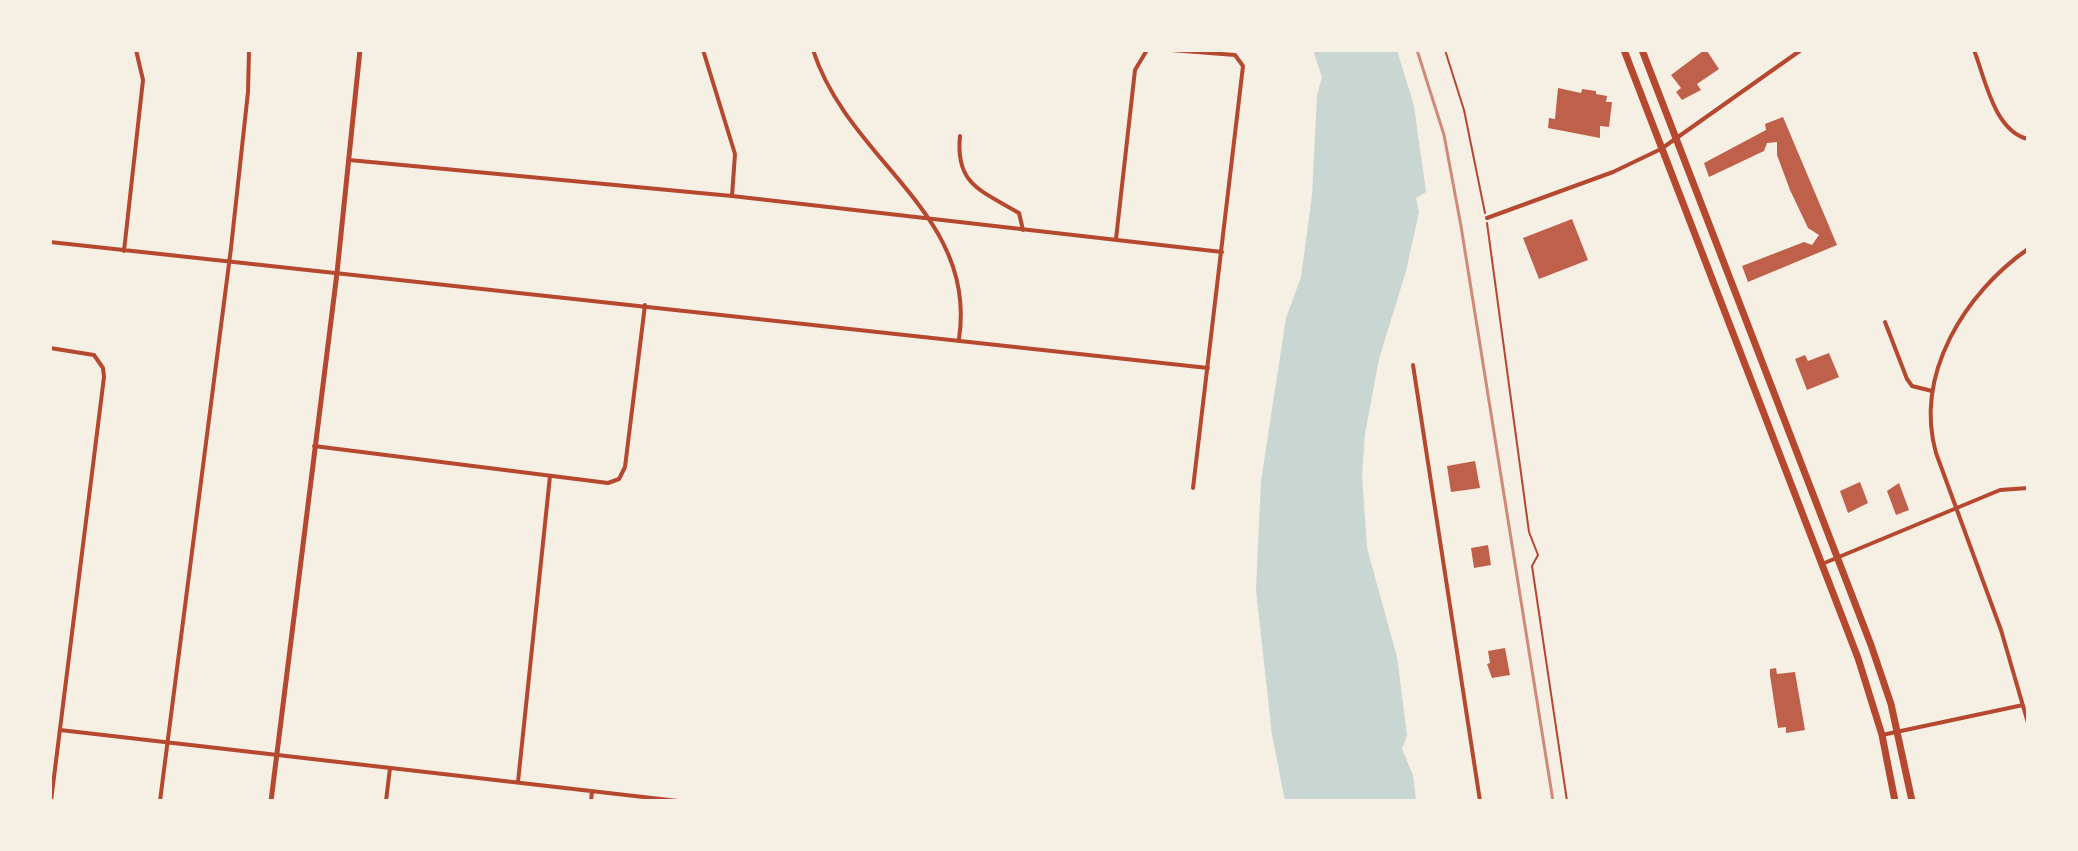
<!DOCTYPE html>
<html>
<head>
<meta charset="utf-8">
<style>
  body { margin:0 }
  #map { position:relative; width:2078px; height:851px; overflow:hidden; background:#f6efe4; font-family:"Asap Condensed",sans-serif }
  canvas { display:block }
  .frame { position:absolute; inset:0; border:52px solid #f6efe4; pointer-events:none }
</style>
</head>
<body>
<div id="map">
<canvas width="2078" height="851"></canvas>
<div class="frame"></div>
</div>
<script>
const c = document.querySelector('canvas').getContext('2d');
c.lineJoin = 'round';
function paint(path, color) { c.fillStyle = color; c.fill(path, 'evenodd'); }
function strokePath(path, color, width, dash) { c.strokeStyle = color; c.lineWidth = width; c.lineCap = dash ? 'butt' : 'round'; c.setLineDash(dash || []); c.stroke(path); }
paint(new Path2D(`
  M 1313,50 L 1397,50 L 1414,106 L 1426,192 L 1416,198 L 1419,212 L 1406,271 L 1379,359 L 1365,434 L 1362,475 L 1367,548 L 1397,657 L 1407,735 L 1402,749 L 1413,775 L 1416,801 L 1285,801 L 1272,735 L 1256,590 L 1261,481 L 1286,318 L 1301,277 L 1312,195 L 1317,96 L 1322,77 Z`), '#c9d6d2');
paint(new Path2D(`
  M 1703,51 L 1707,51 L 1719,69 L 1697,84 L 1701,90 L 1682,100 L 1676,92 L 1681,88 L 1671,75 Z
  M 1558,88 L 1581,93 L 1582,89 L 1596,91 L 1596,94 L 1607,96 L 1606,102 L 1612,102 L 1609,127 L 1600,126 L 1600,138 L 1548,128 L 1549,118 L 1555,119 Z
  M 1783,117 L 1837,245 L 1748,282 L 1742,266 L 1804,242 L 1812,245 L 1819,235 L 1808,228 L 1790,190 L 1777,155 L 1777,142 L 1767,143 L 1764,151 L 1709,177 L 1704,163 L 1766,130 L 1765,124 Z
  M 1572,219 L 1588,260 L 1539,279 L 1523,238 Z
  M 1829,353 L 1839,377 L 1807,390 L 1795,359 L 1805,355 L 1808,361 Z
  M 1475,461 L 1480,488 L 1451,492 L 1447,466 Z
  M 1860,482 L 1868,503 L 1848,513 L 1840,491 Z
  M 1899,483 L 1909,510 L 1896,515 L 1887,491 Z
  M 1488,545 L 1491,565 L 1474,568 L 1471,548 Z
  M 1505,648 L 1510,675 L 1492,678 L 1487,664 L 1490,663 L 1488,651 Z
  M 1776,668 L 1777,674 L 1795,672 L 1805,730 L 1786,733 L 1786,727 L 1778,728 L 1770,675 L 1770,669 Z`), '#bf614a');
strokePath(new Path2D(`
  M 1445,50 L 1464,110 L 1485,213
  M 1487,223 L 1529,532 L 1538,555 L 1532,566 L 1567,801`), '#b5482f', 2);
strokePath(new Path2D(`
  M 703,50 L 735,154 L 732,196
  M 813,50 C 849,162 978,213 959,339
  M 1171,50 L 1235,55 L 1243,66 L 1193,488
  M 1974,50 C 1985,78 1994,131 2028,139
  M 960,136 C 955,185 982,191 1019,213 L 1023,230
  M 349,160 L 732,196 L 1222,252
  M 1487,218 L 1613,172 L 1661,149 L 1801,50
  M 1116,239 L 1135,70 L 1147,50
  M 50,242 L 1208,368
  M 2028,249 C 1965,293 1914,374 1936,453 L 2001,630 L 2028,723
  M 124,251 L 143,80 L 136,50
  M 1885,322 L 1907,379 L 1912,386 L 1932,391
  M 50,348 L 94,355 L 103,368 L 104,377 L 51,801
  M 1413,365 L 1480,801
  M 314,446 L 608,483 L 619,479 L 625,467 L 645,305
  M 1822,564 L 2000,490 L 2028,488
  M 60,730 L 678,801
  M 1882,735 L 2023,705
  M 518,782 L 550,476
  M 160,801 L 231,248 L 248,92 L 249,50
  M 386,801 L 390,768
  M 591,801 L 592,791`), '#b5482f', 4);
strokePath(new Path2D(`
  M 271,801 L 337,273 L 360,50`), '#b5482f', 5);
strokePath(new Path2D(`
  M 1624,50 L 1858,658 L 1882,735 L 1895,801
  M 1642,50 L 1871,645 L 1891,704 L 1912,801`), '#b5482f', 7);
strokePath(new Path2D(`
  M 1417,50 L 1444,135 L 1461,226 L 1553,801`), '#cf8b77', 3);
</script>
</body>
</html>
